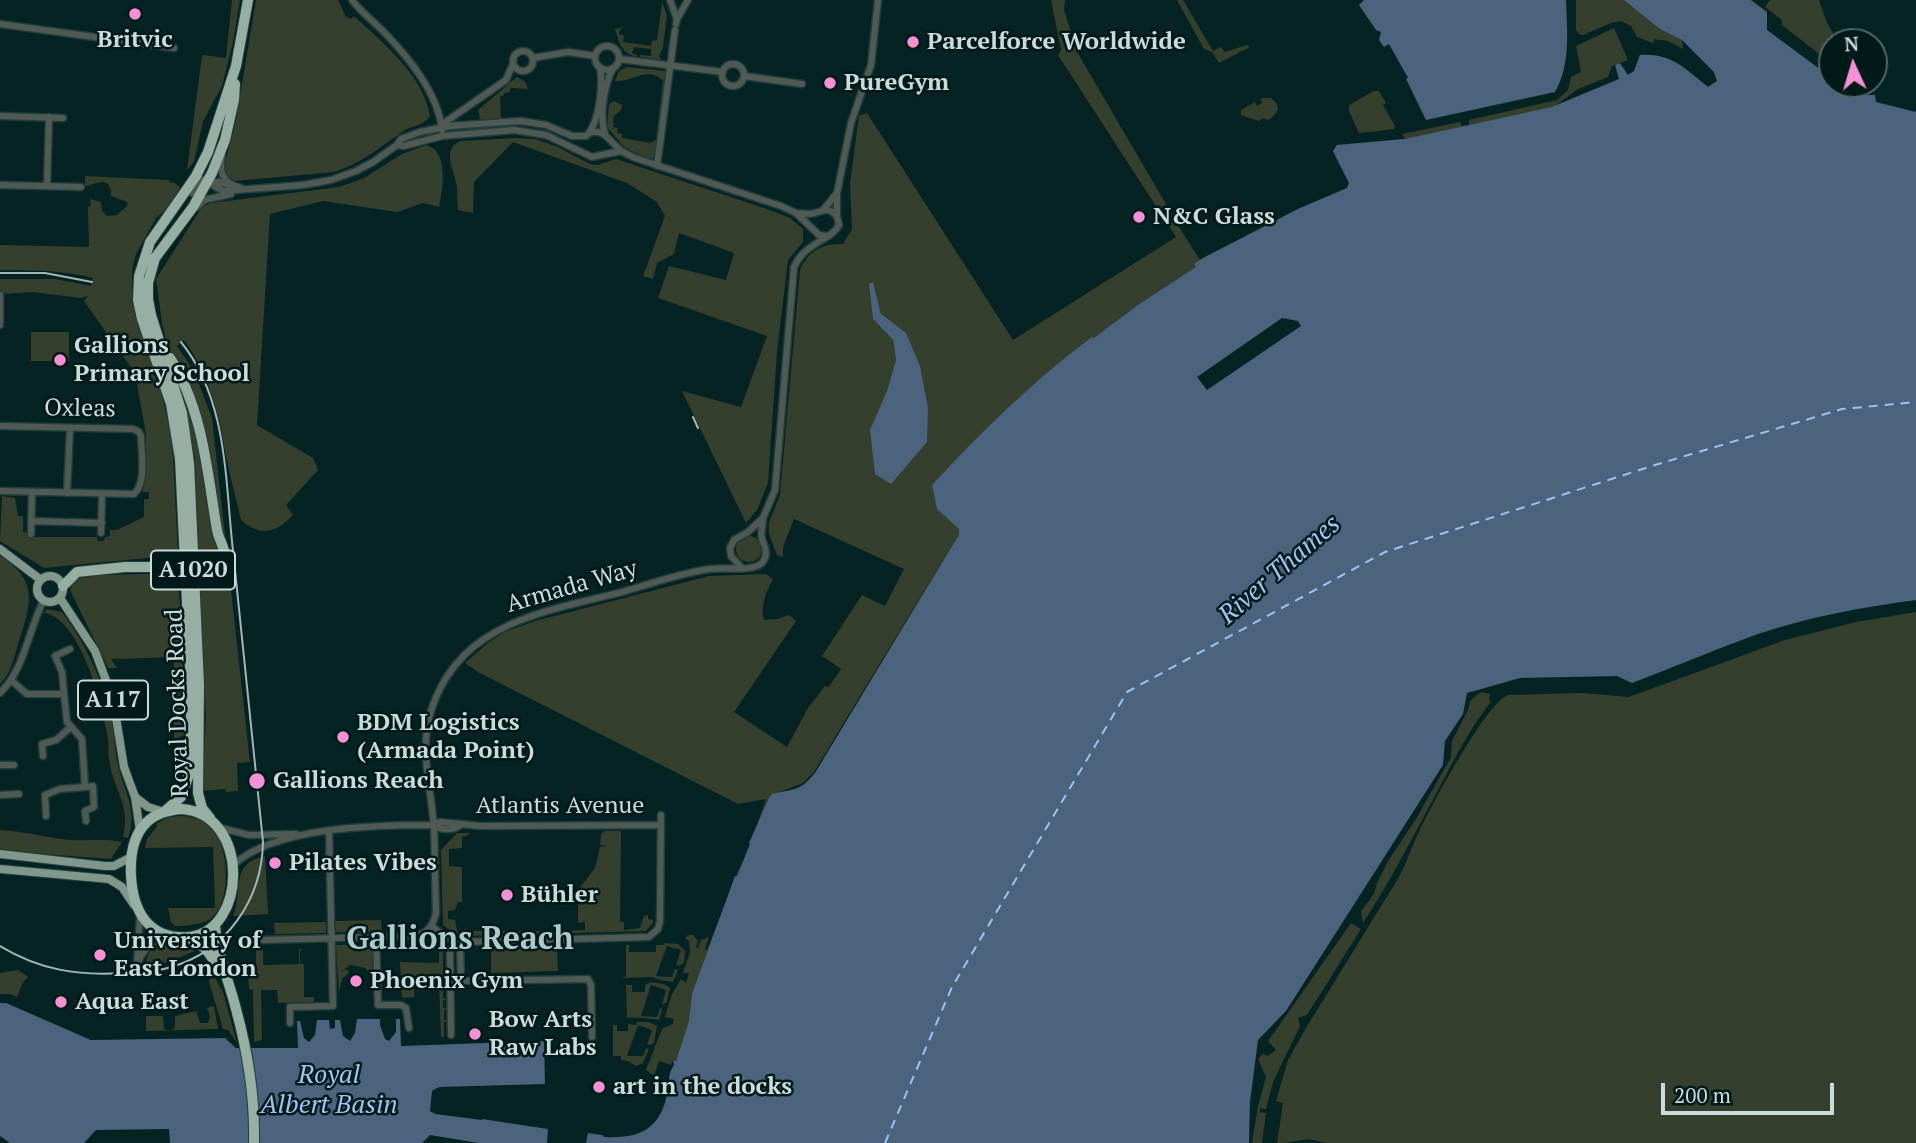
<!DOCTYPE html>
<html>
<head>
<meta charset="utf-8">
<style>
  body { margin:0 }
  #map { position:relative; width:1916px; height:1143px; overflow:hidden; background:#052322; font-family:"PT Serif",serif }
  canvas { display:block }
  .north { position:absolute; left:1818px; top:28px; width:70px; height:70px; box-sizing:border-box; background:#001919; border:2px solid #516766; border-radius:50%; rotate:356deg; font-size:19px; font-weight:700; line-height:28px; text-align:center; color:#cbdbda }
  .north::after { content:''; display:block; margin:auto; width:24px; height:32px; background:#f491d3; clip-path:polygon(50% 0,100% 100%,50% 72%,0 100%) }
  .scale { position:absolute; left:1661px; top:1083px; width:173px; height:32px; box-sizing:border-box; border:4px solid #cbdbda; border-top:0; padding-left:9px; font-size:21px; line-height:24px; white-space:nowrap; color:#cbdbda; -webkit-text-stroke:5px #001919; paint-order:stroke }
</style>
</head>
<body>
<div id="map">
<canvas width="1916" height="1143"></canvas>
<div class="north">N</div>
<div class="scale">200 m</div>
</div>
<script>
const c = document.querySelector('canvas').getContext('2d');
c.lineJoin = 'round';
function paint(path, color) { c.fillStyle = color; c.fill(path, 'evenodd'); }
function strokePath(path, color, width, dash) { c.strokeStyle = color; c.lineWidth = width; c.lineCap = dash ? 'butt' : 'round'; c.setLineDash(dash || []); c.stroke(path); }
function label(font, color, halo, rows, align = 'center') {
  c.font = font + ' "PT Serif",serif'; c.lineWidth = 5; c.setLineDash([]); c.textBaseline = 'middle'; c.strokeStyle = halo; c.fillStyle = color; for (const [text, x, y, turn = 0] of rows) {
    c.save(); c.translate(x, y); c.rotate((+turn || 0) * Math.PI / 180); c.textAlign = isNaN(turn) ? turn : align; if (halo) c.strokeText(text, 0, 0); c.fillText(text, 0, 0); c.restore();
  }
}
paint(new Path2D(`
  M 232,0 L 240,0 L 233,42 L 222,86 L 203,121 L 194,162 L 187,170 L 202,56 L 203,55 L 226,58 Z
  M 256,0 L 338,0 L 346,17 L 351,19 L 354,16 C 381,41 424,76 430,116 C 422,127 412,125 402,132 C 380,147 361,164 334,172 L 234,181 L 226,174 L 225,163 L 236,120 Z
  M 1051,0 L 1065,0 L 1064,10 L 1075,44 L 1073,45 L 1184,235 L 1200,260 L 1298,209 L 1347,188 L 1349,183 L 1333,151 L 1337,145 L 1405,139 L 1402,134 L 1460,122 L 1462,126 L 1469,125 L 1469,120 L 1557,100 L 1568,90 L 1571,77 L 1581,72 L 1576,46 L 1614,28 L 1628,60 L 1612,66 L 1608,77 L 1578,89 L 1556,105 L 1623,78 L 1634,71 L 1640,55 C 1672,53 1685,69 1708,87 L 1717,81 L 1714,72 L 1759,87 L 825,831 L 757,825 L 766,799 L 738,804 L 478,672 L 465,663 L 489,642 L 505,632 L 535,621 L 709,576 L 766,574 L 773,579 C 766,591 760,607 764,620 L 778,619 L 789,615 L 796,621 L 734,712 L 787,747 L 808,708 L 825,686 L 829,687 L 841,669 L 822,656 L 862,595 L 885,606 L 904,569 L 794,519 L 783,547 L 783,557 L 777,555 L 769,534 L 769,522 L 780,495 L 800,270 C 808,251 823,243 843,244 L 852,229 L 850,183 L 859,116 L 867,113 L 1013,340 L 1176,237 L 1058,55 L 1061,50 ZM 870,282 L 873,282 L 881,314 L 928,408 L 887,391 L 896,360 L 893,340 L 873,319 ZM 948,551 L 815,773 C 805,786 794,790 778,793 L 803,783 L 814,772 Z
  M 1177,0 L 1183,0 L 1213,51 L 1221,47 L 1225,52 L 1247,45 L 1250,47 L 1219,63 L 1212,52 L 1204,49 Z
  M 1576,0 L 1635,0 L 1660,29 L 1682,40 L 1683,49 L 1668,41 L 1655,39 L 1653,43 L 1637,37 L 1631,26 L 1621,21 L 1611,23 L 1583,35 L 1579,34 L 1576,30 Z
  M 1770,0 L 1819,0 L 1827,23 L 1838,42 L 1832,42 L 1832,64 L 1782,25 L 1782,20 L 1765,7 Z
  M 662,2 L 667,15 L 663,47 L 659,56 L 661,60 L 640,57 L 640,55 L 651,56 L 651,49 L 634,47 L 632,53 L 637,55 L 637,57 C 619,53 619,39 615,29 L 624,27 L 620,29 L 619,34 L 624,36 L 623,42 L 651,46 L 652,41 L 657,40 Z
  M 627,67 L 666,71 L 656,152 L 655,157 L 650,160 L 624,147 L 607,127 L 609,104 L 614,101 L 622,105 L 621,110 L 614,116 L 613,127 L 618,128 L 617,133 L 622,134 L 622,138 L 650,143 L 656,140 L 663,81 C 647,65 632,83 615,81 L 619,71 Z
  M 517,77 L 525,82 L 528,89 L 510,88 L 510,92 L 504,93 L 503,96 L 500,96 L 501,119 L 480,119 L 478,110 Z
  M 1374,91 L 1379,91 L 1386,103 L 1383,105 L 1395,126 L 1394,129 L 1359,133 L 1349,111 L 1349,105 Z
  M 1263,98 L 1271,98 L 1277,104 L 1278,110 L 1273,117 L 1268,120 L 1263,118 L 1259,121 L 1241,115 L 1241,110 L 1255,102 L 1257,106 L 1262,103 L 1260,99 Z
  M 516,138 L 535,139 L 558,147 L 590,164 L 598,165 L 616,159 L 767,209 L 790,218 L 803,229 L 803,242 L 788,260 L 777,352 L 768,483 L 757,510 L 746,523 L 682,391 L 741,407 L 767,336 L 658,298 L 669,266 L 726,280 L 734,253 L 679,233 L 674,254 L 657,263 L 653,279 L 643,276 L 665,216 L 657,202 L 627,183 L 513,142 L 474,182 L 473,213 L 458,210 C 457,201 458,190 456,182 C 453,168 442,149 460,141 Z
  M 426,145 C 449,151 443,188 439,207 L 423,203 L 397,212 L 323,201 L 270,214 L 257,425 L 313,458 L 318,470 L 286,505 L 293,515 C 277,533 260,537 241,520 C 236,497 229,474 225,451 C 218,411 209,374 184,340 L 177,346 L 194,371 L 212,418 L 250,762 L 237,763 L 238,791 L 226,792 L 225,789 L 202,791 L 206,716 L 196,536 L 195,459 L 162,323 L 156,279 L 202,207 L 211,203 L 339,187 L 364,178 L 402,154 Z
  M 85,176 L 169,180 L 170,183 L 173,182 L 180,187 L 170,206 L 156,218 L 136,254 L 132,270 L 132,302 L 157,373 L 172,438 L 178,555 L 44,568 L 0,541 L 2,496 L 15,498 L 18,516 L 23,516 L 23,532 L 28,533 L 28,537 L 97,537 L 98,541 L 104,541 L 105,537 L 110,536 L 110,530 L 117,530 L 144,517 L 144,499 L 149,499 L 149,492 L 143,492 L 146,434 L 135,373 L 84,301 L 88,296 L 81,298 L 32,292 L 2,294 L 0,292 L 0,279 L 55,279 L 91,286 L 93,278 C 62,270 32,270 0,270 L 0,245 L 89,247 L 88,207 L 91,206 L 90,199 L 101,202 L 102,211 L 107,216 L 117,215 L 127,206 L 127,202 L 111,196 C 111,174 97,184 85,186 Z
  M 31,332 L 69,332 L 69,361 L 31,361 Z
  M736 549a13 13 0 1 1 26 0a13 13 0 1 1-26 0Z
  M 0,555 C 41,583 30,605 18,645 C 13,660 11,673 0,684 Z
  M 177,573 L 185,656 L 182,657 L 186,734 L 174,740 L 174,660 L 180,657 L 111,659 L 117,668 L 108,668 L 70,590 L 75,579 L 98,575 Z
  M 47,609 L 62,612 C 88,647 106,687 113,728 C 115,740 115,753 118,765 C 124,791 138,811 128,838 L 123,837 C 131,804 114,792 109,760 C 108,751 109,742 107,733 C 102,703 79,617 44,613 Z
  M 1916,612 L 1916,1143 L 1325,1143 C 1302,1135 1299,1143 1277,1143 L 1283,1103 L 1276,1101 L 1288,1060 L 1306,1028 L 1399,877 C 1408,861 1411,846 1419,832 C 1431,806 1486,703 1508,695 L 1583,693 L 1629,697 L 1785,640 L 1856,622 Z
  M 1481,692 L 1490,694 L 1489,700 L 1491,702 C 1469,729 1454,760 1438,790 C 1414,835 1391,880 1363,923 L 1361,911 L 1374,894 L 1377,883 L 1388,861 L 1416,819 L 1451,757 L 1452,741 L 1468,710 L 1470,701 Z
  M 179,816 C 192,816 205,820 214,830 C 229,849 233,908 207,921 C 197,925 185,926 175,926 L 171,922 L 168,908 L 215,908 L 213,847 L 145,848 L 147,839 L 157,826 L 156,824 L 168,817 Z
  M 0,830 C 21,831 40,836 61,839 C 81,842 101,838 122,842 L 111,859 L 0,851 Z
  M 605,831 L 621,831 L 620,922 L 624,922 L 624,930 L 640,928 L 644,916 L 648,915 L 648,919 L 653,920 L 653,923 L 646,931 L 467,936 L 454,933 L 443,925 L 441,850 L 457,833 L 470,833 L 467,836 L 462,837 L 462,848 L 449,849 L 449,866 L 462,867 L 462,902 L 458,902 L 455,910 L 448,911 L 448,919 L 455,920 L 457,931 L 462,934 L 473,931 C 513,930 550,932 585,930 L 585,922 L 578,923 L 578,890 L 595,868 L 600,847 L 608,846 L 600,845 L 601,834 Z
  M 265,856 L 268,914 L 233,916 C 244,889 229,864 265,856 Z
  M 743,859 L 676,1062 L 672,1061 L 671,1065 L 659,1061 L 654,1076 L 646,1070 L 660,1034 L 663,1028 L 673,1024 L 674,1019 L 665,1017 L 672,994 L 681,979 L 686,983 L 689,973 L 683,973 L 690,952 L 689,941 L 685,938 L 688,935 L 693,935 L 698,941 L 696,948 L 698,948 L 701,940 L 709,937 L 705,949 L 707,950 Z
  M 381,920 L 382,932 L 336,932 L 335,921 Z
  M 326,922 L 326,933 L 275,934 L 274,923 Z
  M 1351,923 L 1361,929 L 1307,1015 L 1298,1018 L 1300,1026 L 1273,1082 L 1266,1109 L 1260,1108 L 1260,1112 L 1266,1113 L 1262,1143 L 1252,1143 L 1258,1106 L 1266,1077 L 1258,1059 L 1263,1054 L 1268,1056 L 1276,1050 L 1268,1041 Z
  M 167,942 L 192,947 L 197,950 L 169,962 L 144,966 L 150,951 Z
  M 664,943 L 678,944 L 685,951 L 684,963 L 679,966 L 676,965 L 681,950 L 667,946 L 656,976 L 672,977 L 675,969 L 678,970 L 673,982 L 660,980 L 652,977 L 622,978 L 626,976 L 626,945 L 629,945 L 629,952 L 656,952 L 656,945 L 663,945 Z
  M 372,944 L 373,978 L 365,968 L 350,965 L 341,972 L 347,969 L 349,973 L 342,979 L 339,993 L 336,945 Z
  M 557,948 L 558,971 L 491,973 L 491,949 Z
  M 299,949 L 303,949 L 300,951 L 300,964 L 304,964 L 304,997 L 314,997 L 314,1002 L 278,1003 L 277,990 L 261,990 L 262,1040 L 254,1042 L 253,990 L 249,989 L 248,971 L 256,970 L 256,950 L 263,950 L 263,965 L 299,964 Z
  M 439,949 L 443,949 L 443,979 L 449,979 L 443,982 L 443,989 L 449,989 L 443,991 L 443,998 L 448,1000 L 443,1000 L 443,1008 L 449,1008 L 444,1010 L 444,1020 L 449,1021 L 444,1022 L 444,1037 L 441,1037 L 439,981 L 414,981 L 414,997 L 402,998 L 400,962 L 439,963 Z
  M 18,970 L 28,977 L 23,982 L 17,997 L 10,994 L 0,994 L 0,973 Z
  M 211,971 L 223,992 L 237,1043 L 228,1030 L 223,1029 L 209,982 Z
  M 651,982 L 664,984 L 670,988 L 667,1002 L 662,1005 L 666,990 L 651,985 L 641,1016 L 657,1017 L 660,1008 L 662,1009 L 659,1020 C 645,1018 635,1017 621,1018 L 627,1017 L 626,985 L 632,985 L 632,992 L 645,992 L 645,985 Z
  M 214,1006 L 218,1029 L 146,1031 L 146,1016 L 163,1016 L 164,1029 L 172,1031 L 175,1026 L 175,1016 L 196,1011 L 200,1023 L 208,1023 L 210,1017 L 207,1008 Z
  M 637,1022 L 649,1022 L 657,1026 L 654,1043 L 650,1045 L 647,1044 L 652,1030 L 638,1025 L 627,1056 L 643,1056 L 646,1048 L 649,1049 L 643,1063 L 636,1066 L 628,1061 L 621,1060 L 621,1056 L 613,1056 L 613,1025 L 617,1025 L 617,1031 L 628,1031 L 628,1024 L 636,1025 Z`), '#353f2e');
paint(new Path2D(`
  M 1364,0 L 1566,0 C 1567,31 1571,64 1555,92 L 1426,120 L 1406,79 L 1408,78 L 1389,44 L 1384,47 L 1379,40 L 1381,32 L 1376,30 L 1359,5 Z
  M 1624,0 L 1751,0 L 1767,12 L 1767,30 L 1832,78 L 1832,84 L 1839,84 L 1855,95 L 1875,95 L 1876,102 L 1916,112 L 1916,600 C 1863,607 1809,617 1758,634 C 1716,649 1674,667 1632,683 L 1617,676 L 1520,678 L 1467,693 L 1463,714 L 1445,741 L 1443,765 L 1286,1011 L 1258,1040 L 1250,1102 L 1249,1143 L 586,1143 L 588,1133 L 602,1135 L 604,1137 C 645,1139 663,1126 669,1084 C 669,1078 669,1073 674,1065 L 673,1061 L 676,1061 L 689,1021 L 692,994 L 735,876 L 737,876 L 750,844 L 749,843 L 769,798 L 772,794 L 796,789 L 804,785 L 815,773 L 959,535 L 959,529 L 937,509 L 932,485 C 982,431 1033,381 1092,337 L 1094,338 L 1138,305 L 1196,267 L 1194,264 L 1203,258 L 1298,209 L 1347,188 L 1349,183 L 1333,151 L 1337,145 L 1405,139 L 1552,107 L 1619,79 L 1615,65 L 1620,63 L 1628,75 L 1634,71 L 1640,55 C 1672,53 1685,69 1708,87 L 1717,81 L 1714,72 L 1682,40 L 1660,29 Z
  M 873,282 L 881,314 L 906,333 L 920,366 L 928,408 L 927,442 L 891,484 L 875,474 L 870,430 L 887,391 L 896,360 L 893,340 L 873,319 L 869,283 Z
  M 0,1003 L 6,1003 L 91,1040 L 225,1038 L 236,1048 L 298,1048 L 297,1021 L 300,1021 L 304,1038 L 309,1042 L 315,1035 L 317,1020 L 329,1020 L 330,1029 L 335,1028 L 335,1020 L 340,1020 L 343,1036 L 350,1041 L 355,1033 L 357,1019 L 380,1019 L 380,1025 L 385,1039 L 389,1041 L 396,1032 L 396,1019 L 400,1019 L 401,1046 L 544,1041 L 545,1084 L 439,1087 L 432,1091 L 430,1111 L 435,1114 L 482,1120 L 482,1119 L 548,1129 L 547,1143 L 479,1143 L 430,1135 L 422,1143 L 170,1143 L 169,1129 L 96,1130 L 84,1143 L 10,1143 L 0,1136 Z`), '#4c637d');
paint(new Path2D(`
  M 1282,318 L 1298,321 L 1301,326 L 1207,390 L 1197,377 Z`), '#052322');
strokePath(new Path2D(`
  M 885,1143 L 952,987 L 1127,692 L 1385,552 L 1655,465 L 1842,409 L 1916,402`), '#9ac4f3', 2, [9, 7]);
const minor = new Path2D(`
  M 352,0 C 361,12 373,21 384,32 C 409,58 438,93 442,130
  M 670,0 L 677,19
  M 0,24 L 174,48
  M 676,24 L 677,19 L 688,0
  M595 58a12 12 0 1 1 24 0a12 12 0 1 1-24 0Z
  M513 61a10 10 0 1 1 20 0a10 10 0 1 1-20 0Z
  M 533,58 L 568,52 L 595,56
  M 619,59 L 723,72
  M722 75a11 11 0 1 1 22 0a11 11 0 1 1-22 0Z
  M 744,76 L 802,84
  M 0,116 L 63,118
  M 441,125 L 506,80 L 513,64
  M 589,133 C 600,117 603,85 600,67
  M 605,134 C 599,116 604,85 613,68
  M 397,145 L 404,146 L 442,136 L 514,130 L 546,135 L 592,157 L 621,151
  M 222,155 C 219,174 223,183 241,188
  M 657,166 L 675,30
  M 196,176 L 223,191 L 303,185 L 331,180 L 356,171 L 373,162 L 397,145 L 401,139 L 420,132 L 449,126 L 521,121 L 546,125 L 572,136 L 586,136 L 591,132 L 599,132 L 605,135 L 621,151 L 635,158 L 781,206 L 796,213 L 819,235 L 826,236
  M 0,185 L 81,187
  M 47,186 L 49,117
  M 192,193 L 199,183 L 218,182 L 229,185
  M 197,207 L 204,200 L 231,194
  M 824,209 L 837,193
  M 837,214 L 837,193 L 851,123 L 871,65 L 878,0
  M 0,295 L 0,325
  M 0,426 L 133,429 L 139,432 L 141,436 C 141,452 147,483 134,494 L 0,491
  M 67,493 L 70,428
  M 31,521 L 64,522
  M 68,522 L 102,523
  M 101,533 L 102,494
  M 31,534 L 32,492
  M 741,567 L 731,556 L 730,548 L 734,540 L 748,532 L 763,518 L 775,490 L 794,267 C 806,241 831,241 839,225 L 837,216 C 828,207 825,210 815,213 C 810,215 801,213 796,213
  M 12,681 L 27,694 L 64,694 L 67,722 L 82,739 L 85,787 L 93,786 L 94,807 L 85,811 L 86,821
  M 0,693 C 25,669 28,630 44,600
  M 64,694 L 62,672 L 55,656 L 70,649
  M 43,756 L 42,744 L 56,740 L 71,727
  M 0,765 L 14,765
  M 0,795 L 19,794
  M 46,816 L 45,795 L 60,789 L 85,787
  M 433,825 C 441,830 453,831 460,825
  M 221,828 L 249,835 L 296,834
  M 232,866 C 274,826 378,825 433,825 L 440,822 L 481,826 L 661,825
  M 431,926 L 449,939 L 460,942 L 649,937 L 658,929 L 660,921 L 661,815
  M 376,937 L 378,1005 L 401,1005 L 406,1008 L 409,1028
  M 263,940 L 415,936 C 427,934 434,925 436,912 C 435,884 435,855 434,827 C 431,788 419,749 431,711 C 458,624 542,612 618,593 C 648,585 679,573 710,569 C 724,567 753,572 762,563 C 769,554 765,548 762,539 C 760,533 763,524 763,518
  M 460,942 L 461,981 L 588,979 L 591,985 L 592,1037
  M 450,952 L 451,1035
  M 138,962 C 144,948 154,939 169,937
  M 137,964 L 140,915
  M 290,1023 L 290,1007 L 333,1006 L 329,830`);
const major = new Path2D(`
  M 0,549 L 41,580
  M37 589a13 13 0 1 1 26 0a13 13 0 1 1-26 0Z
  M 60,598 L 95,651 L 113,699 L 124,767 L 135,797 L 140,831
  M 135,797 L 148,807 L 164,812
  M 0,854 L 105,866 L 114,866 L 131,857
  M 0,869 L 109,879 L 122,887 L 134,905`);
const highway = new Path2D(`
  M 170,358 C 203,409 207,471 217,530 C 219,541 227,550 224,561 L 208,564
  M 63,586 L 77,572 L 125,567 L 148,567
  M 182,809 C 250,814 248,931 189,937 C 149,940 133,912 131,876 C 130,857 132,836 147,822 C 156,813 170,810 182,809 Z
  M 164,812 L 181,797 L 188,777 L 191,759 L 191,686 L 180,459 L 171,404 L 142,319 L 138,300 L 139,276 L 150,242 L 196,176 L 208,152 L 236,66 L 248,0
  M 210,818 L 202,808 L 198,793 L 199,685 L 189,463 L 182,413 L 151,315 L 148,299 L 148,283 L 155,258 L 193,207 L 212,173 L 225,140 L 234,100 L 235,84
  M 215,925 C 217,954 229,981 236,1009 C 248,1053 255,1098 254,1143
  M 188,937 L 205,948 L 221,970`);
strokePath(minor, '#213d3c', 9);
strokePath(major, '#213d3c', 10);
strokePath(highway, '#213d3c', 12);
strokePath(minor, '#505a55', 6);
strokePath(major, '#82978c', 8);
strokePath(highway, '#96afa2', 10);
strokePath(new Path2D(`
  M 0,273 L 45,273 L 92,282
  M 181,342 C 228,400 225,481 233,551
  M 693,417 L 698,428
  M 0,946 C 40,970 78,976 123,973 C 140,972 156,972 171,967 C 227,951 262,899 263,842 L 235,570`), '#a3b6b5', 2);
const highwayBridge = new Path2D(`
  M 148,567 L 208,564`);
strokePath(highwayBridge, '#213d3c', 12, []);
strokePath(highwayBridge, '#96afa2', 10);
for (const [x, y, r, color] of [
  [135,14,7,"#f491d3"],
  [913,42,7,"#f491d3"],
  [830,83,7,"#f491d3"],
  [1139,217,7,"#f491d3"],
  [60,360,7,"#f491d3"],
  [343,737,7,"#f491d3"],
  [257,781,9,"#f491d3"],
  [275,863,7,"#f491d3"],
  [507,895,7,"#f491d3"],
  [100,955,7,"#f491d3"],
  [356,981,7,"#f491d3"],
  [61,1002,7,"#f491d3"],
  [475,1034,7,"#f491d3"],
  [599,1087,7,"#f491d3"]
]) { const dot = new Path2D(); dot.arc(x, y, r, 0, 2 * Math.PI); c.fillStyle = color; c.fill(dot); strokePath(dot, '#001919', 2.5); }
for (const [x, y, w] of [
  [193,570,84],
  [113,700,70]
]) { const box = new Path2D(); box.roundRect(x - w / 2, y - 19.5, w, 39, 5); c.fillStyle = '#001919'; c.fill(box); strokePath(box, '#cbdbda', 2); }
label('bold 23px', '#cbdbda', null, [
  ["A1020",193,570],
  ["A117",113,700]
]);
label('bold 24px', '#cbdbda', '#001919', [
  ["Britvic",135,40,"center"],
  ["Parcelforce Worldwide",927,42],
  ["PureGym",844,83],
  ["N&C Glass",1153,217],
  ["Gallions",74,346],
  ["Primary School",74,374],
  ["BDM Logistics",357,723],
  ["(Armada Point)",357,751],
  ["Gallions Reach",273,781],
  ["Pilates Vibes",289,863],
  ["Bühler",521,895],
  ["University of",114,941],
  ["East London",114,969],
  ["Phoenix Gym",370,981],
  ["Aqua East",75,1002],
  ["Bow Arts",489,1020],
  ["Raw Labs",489,1048],
  ["art in the docks",613,1087]
], 'left');
label('24px', '#cbdbda', '#001919', [
  ["Oxleas",80,409,1],
  ["Armada Way",572,587,-16],
  ["Royal Docks Road",178,703,-92],
  ["Atlantis Avenue",560,806]
]);
label('italic 26px', '#9ac4f3', '#001919', [
  ["River Thames",1280,570,-41],
  ["Royal",329,1076],
  ["Albert Basin",329,1106]
]);
label('bold 32px', '#aacbc9', '#001919', [
  ["Gallions Reach",460,940]
]);
</script>
</body>
</html>
